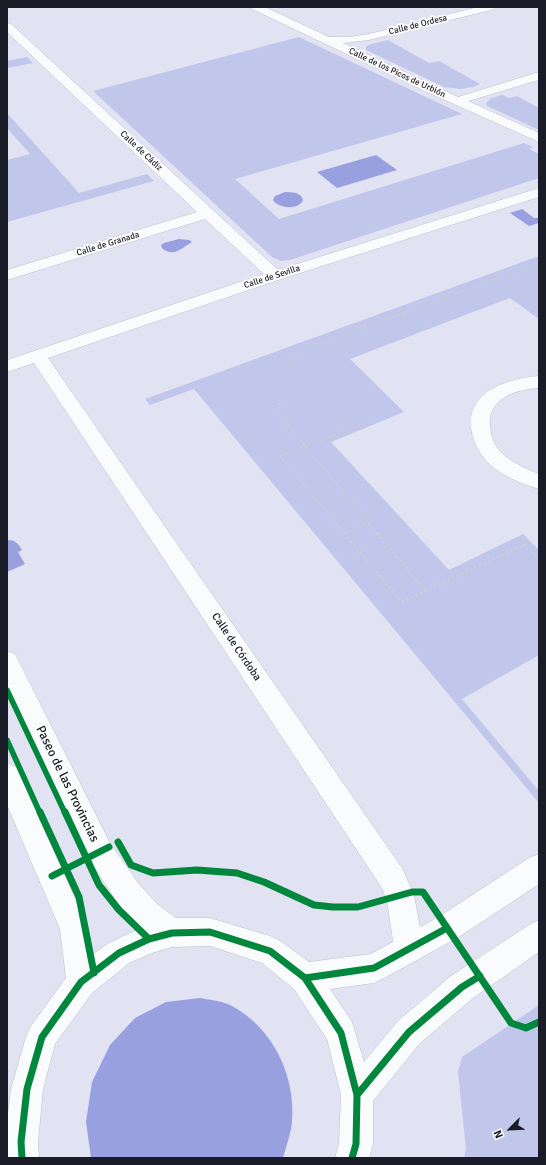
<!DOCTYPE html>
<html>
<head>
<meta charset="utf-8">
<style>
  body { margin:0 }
  #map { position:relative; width:546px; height:1165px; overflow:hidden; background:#e1e3f2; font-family:Signika,sans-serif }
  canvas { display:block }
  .frame { position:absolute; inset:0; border:8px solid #1a1c28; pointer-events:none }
  .north { position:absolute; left:490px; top:1109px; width:40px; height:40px; -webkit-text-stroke:3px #fff; paint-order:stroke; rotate:246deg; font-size:11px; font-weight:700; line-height:16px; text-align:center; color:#1a1c28 }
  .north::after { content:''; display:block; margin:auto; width:14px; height:18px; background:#1a1c28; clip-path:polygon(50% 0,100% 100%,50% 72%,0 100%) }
</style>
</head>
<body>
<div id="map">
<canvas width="546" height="1165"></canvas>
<div class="frame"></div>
<div class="north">N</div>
</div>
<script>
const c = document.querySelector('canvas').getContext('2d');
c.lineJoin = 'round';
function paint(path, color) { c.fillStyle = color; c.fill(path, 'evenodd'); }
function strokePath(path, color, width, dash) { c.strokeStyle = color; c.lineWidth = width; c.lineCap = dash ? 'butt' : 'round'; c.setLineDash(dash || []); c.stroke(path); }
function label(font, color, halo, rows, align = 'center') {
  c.font = font + ' Signika,sans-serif'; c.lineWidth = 3.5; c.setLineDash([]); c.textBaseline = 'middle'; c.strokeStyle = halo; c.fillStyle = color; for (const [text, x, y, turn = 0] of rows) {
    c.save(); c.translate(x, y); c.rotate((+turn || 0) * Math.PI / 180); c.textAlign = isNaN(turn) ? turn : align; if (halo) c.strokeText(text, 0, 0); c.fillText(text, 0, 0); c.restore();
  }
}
paint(new Path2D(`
  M 299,37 L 462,114 L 235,179 L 279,219 L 524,143 L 533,147 L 529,149 L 539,154 L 539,178 L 290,260 L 281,261 L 272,257 L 93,91 Z
  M 388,40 L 429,63 L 439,61 L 480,84 L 473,87 L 461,89 L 444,87 L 366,50 L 366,47 L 368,45 Z
  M 27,57 L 33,63 L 7,68 L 7,61 Z
  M 502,95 L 509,98 L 517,96 L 539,108 L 539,130 L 487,106 L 486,103 L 491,98 Z
  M 7,113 L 79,193 L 147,174 L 154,181 L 7,222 L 7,160 L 30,154 L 7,128 Z
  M 539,256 L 539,319 L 510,298 L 350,359 L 404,412 L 331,442 L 449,570 L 523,534 L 539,550 L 539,655 L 462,699 L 539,791 L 539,803 L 194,389 L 150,405 L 145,399 Z
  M 539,1005 L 539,1158 L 464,1158 L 466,1149 L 458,1072 L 462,1057 Z`), '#c1c7eb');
paint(new Path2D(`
  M 376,155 L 397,170 L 337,188 L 317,172 Z
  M 285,192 C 292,192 301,192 303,200 C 299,210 279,209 273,200 L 275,196 Z
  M 522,209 L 534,218 L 539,218 L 539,223 L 529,226 L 510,213 Z
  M 179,239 L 189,240 L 192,242 C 182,248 173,258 162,248 L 161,245 L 164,243 Z
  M 7,540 C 15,540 18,543 22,550 L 18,552 L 25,564 L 7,572 Z
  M 200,998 C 210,1000 223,1001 232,1006 C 273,1028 296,1076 292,1122 C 291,1134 286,1146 283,1158 L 91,1158 L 86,1122 L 92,1082 L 110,1045 L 135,1018 L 166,1002 Z`), '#98a0e0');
const street = new Path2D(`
  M 251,7 L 265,7 L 329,37 L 350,37 L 369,34 L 478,7 L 496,7 L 495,9 L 369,40 L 343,43 L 458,97 L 539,72 L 539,80 L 468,101 L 539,133 L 539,142 L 427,92 L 252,9 Z
  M 7,23 L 11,24 L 278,270 L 539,188 L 539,197 L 281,279 L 48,358 L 402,868 L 414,895 L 424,949 L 419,959 L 409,964 L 399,959 C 389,937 392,910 382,888 L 34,363 L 7,372 L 7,360 L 264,274 L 205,219 L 7,280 L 7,270 L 197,212 L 7,32 Z
  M 539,376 L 539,388 C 517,389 487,398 490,426 C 491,433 492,440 496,446 C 505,460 524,468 539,474 L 539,489 C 519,483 497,474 484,458 C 477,449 472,438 471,427 C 468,390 510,378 539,376 Z`);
const secondary = new Path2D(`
  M 7,651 L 15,654 L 110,843 L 138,883 L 157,904 L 176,918 L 210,918 L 270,936 L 280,941 L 309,962 L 371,954 L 437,918 L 529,858 L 539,854 L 539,884 L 457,938 L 384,978 L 374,983 L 330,989 L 352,1022 L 364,1062 L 398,1021 L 451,976 L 529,925 L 539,920 L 539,952 L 473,998 L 420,1043 L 373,1101 L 373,1144 L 369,1158 L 335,1158 L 339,1144 L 341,1095 L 327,1039 L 294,989 L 262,963 L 210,946 L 172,947 L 152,953 L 129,963 L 92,993 L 55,1044 L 43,1089 L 38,1142 L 39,1158 L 7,1158 L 7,1121 L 11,1089 L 26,1037 L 31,1026 L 66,978 L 60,929 L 7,805 L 7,763 L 16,767 L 84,919 L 88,929 L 92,955 L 109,943 L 141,928 L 118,903 L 90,861 L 7,686 Z`);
strokePath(street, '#bdbfcc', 1);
strokePath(secondary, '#bdbfcc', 1);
strokePath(new Path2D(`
  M 402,313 L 539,263`), '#cdced2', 1.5, [1, 1.5]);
strokePath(new Path2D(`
  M 345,533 L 369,523
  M 345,534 L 280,456 L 358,426
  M 378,534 L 283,419 L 278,401 L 287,372 L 297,355 L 308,348 L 405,312`), '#cdced2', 2, [1.5, 2.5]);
strokePath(new Path2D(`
  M 344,533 L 402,602 L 425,591
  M 377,533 L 425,591 L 523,545 L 529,540
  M 523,545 L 539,560`), '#cdced2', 2.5, [2, 3]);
paint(street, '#fafbfd');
paint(secondary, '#fafbfd');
strokePath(new Path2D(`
  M 7,690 L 65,813
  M 7,740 L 40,813`), '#00873e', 5.5);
strokePath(new Path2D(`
  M 40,812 L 79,897 L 94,973
  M 65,812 L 99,885 L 119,910 L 149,939
  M 118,842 L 131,865 L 153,873 L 197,870 L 237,873 L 264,882 L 314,905 L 333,907 L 358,907 L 412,892 L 423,892 L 511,1023 L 526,1028 L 539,1022
  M 52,876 L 109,847
  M 305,978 L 374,968 L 447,928
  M 357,1095 L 409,1032 L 462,987 L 480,976
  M 22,1158 L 21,1142 L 27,1089 L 42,1037 L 81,982 L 119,953 L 149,939 L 172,933 L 210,932 L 270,951 L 305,978 L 341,1033 L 357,1095 L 356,1144 L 352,1158`), '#00873e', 7);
label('9px', '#1a1c28', '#fff', [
  ["Calle de Ordesa",418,25,-14],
  ["Calle de los Picos de Urbión",397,73,25],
  ["Calle de Cádiz",141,151,43],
  ["Calle de Granada",108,244,-17],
  ["Calle de Sevilla",272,277,-18]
]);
label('11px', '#1a1c28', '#fff', [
  ["Calle de Córdoba",236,647,56]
]);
label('13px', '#1a1c28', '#fff', [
  ["Paseo de las Provincias",67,784,64]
]);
</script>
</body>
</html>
